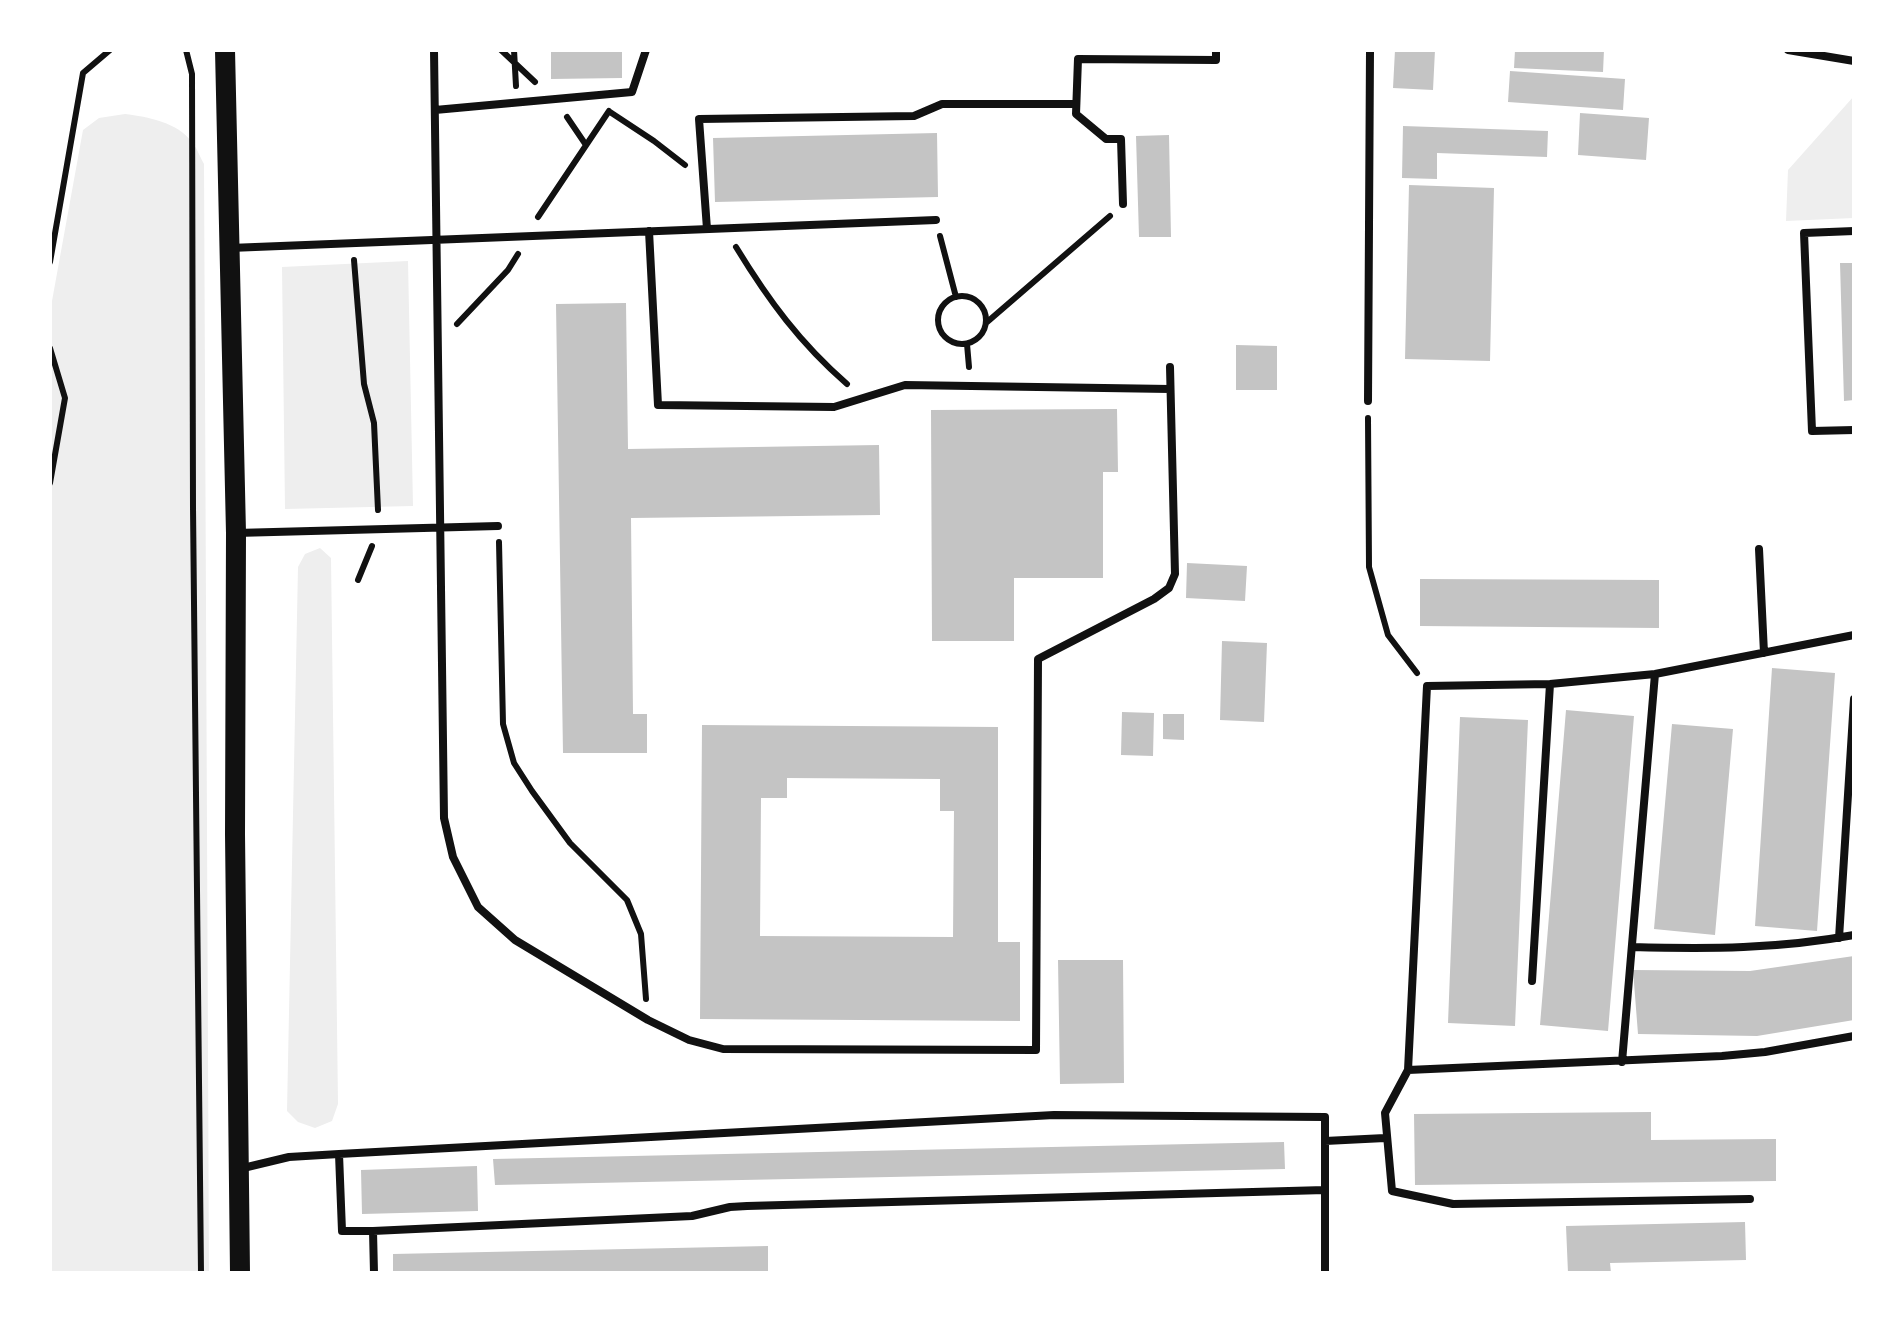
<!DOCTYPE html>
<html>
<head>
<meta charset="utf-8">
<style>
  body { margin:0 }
  #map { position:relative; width:1904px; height:1323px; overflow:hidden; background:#fff; font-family:Lato,sans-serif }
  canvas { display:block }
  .frame { position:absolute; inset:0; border:52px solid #fff; pointer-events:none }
</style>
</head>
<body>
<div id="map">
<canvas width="1904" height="1323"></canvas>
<div class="frame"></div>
</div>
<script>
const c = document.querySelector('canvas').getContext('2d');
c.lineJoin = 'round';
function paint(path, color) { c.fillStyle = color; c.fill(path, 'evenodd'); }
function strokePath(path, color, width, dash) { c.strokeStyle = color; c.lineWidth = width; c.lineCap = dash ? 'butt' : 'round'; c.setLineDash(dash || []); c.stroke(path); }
paint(new Path2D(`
  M 1854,96 L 1854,218 L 1786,221 L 1788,170 Z
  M 125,114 C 148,117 177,122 192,142 C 197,148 200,157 204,164 L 209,1273 L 50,1273 L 50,312 L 83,130 L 99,118 Z
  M 408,261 L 413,506 L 285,509 L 282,267 Z
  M 320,548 L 331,558 L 338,1104 L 332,1121 L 315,1128 L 298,1122 L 287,1111 L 298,567 L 305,554 Z`), '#eee');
paint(new Path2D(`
  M 551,50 L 622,50 L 622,78 L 551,79 Z
  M 1395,50 L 1435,50 L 1433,90 L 1393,88 Z
  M 1515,50 L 1604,50 L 1603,72 L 1514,68 Z
  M 1510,71 L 1625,79 L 1623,110 L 1508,102 Z
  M 1580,113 L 1649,118 L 1646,160 L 1578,155 Z
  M 1403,126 L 1548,131 L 1547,157 L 1437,153 L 1437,179 L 1402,178 Z
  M 937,133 L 938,197 L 715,202 L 713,138 Z
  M 1169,135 L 1171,237 L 1139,237 L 1136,136 Z
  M 1409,185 L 1494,188 L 1490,361 L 1405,359 Z
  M 1840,263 L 1854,263 L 1854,400 L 1844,401 Z
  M 626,303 L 628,449 L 879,445 L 880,515 L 631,518 L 633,714 L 647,714 L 647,753 L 563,753 L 556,304 Z
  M 1236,345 L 1277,346 L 1277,390 L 1236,390 Z
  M 1117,409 L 1118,472 L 1103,472 L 1103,578 L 1014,578 L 1014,641 L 932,641 L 931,410 Z
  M 1187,563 L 1247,566 L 1245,601 L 1186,598 Z
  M 1420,579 L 1659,580 L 1659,628 L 1420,626 Z
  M 1222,641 L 1267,643 L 1264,722 L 1220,720 Z
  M 1772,668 L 1835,673 L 1817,931 L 1755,926 Z
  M 1566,710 L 1634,716 L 1608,1031 L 1540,1025 Z
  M 1122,712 L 1154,713 L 1153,756 L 1121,755 Z
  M 1163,714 L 1184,714 L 1184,740 L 1163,739 Z
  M 1460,717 L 1528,720 L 1515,1026 L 1448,1023 Z
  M 1672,724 L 1733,729 L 1715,935 L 1654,929 Z
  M 702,725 L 998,727 L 998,942 L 1020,942 L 1020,1021 L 700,1019 ZM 787,778 L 940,779 L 940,811 L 954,811 L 953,937 L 760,936 L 761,798 L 787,798 Z
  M 1854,956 L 1854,1020 L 1757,1036 L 1638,1034 L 1633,970 L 1750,971 Z
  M 1058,960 L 1123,960 L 1124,1083 L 1060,1084 Z
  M 1651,1112 L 1651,1140 L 1776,1139 L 1776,1181 L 1415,1185 L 1414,1114 Z
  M 1284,1142 L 1285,1169 L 495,1185 L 493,1159 Z
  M 477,1166 L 478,1211 L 362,1214 L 361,1170 Z
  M 1745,1222 L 1746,1260 L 1610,1263 L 1611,1273 L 1568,1273 L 1566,1226 Z
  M 768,1246 L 768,1273 L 393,1273 L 393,1254 Z`), '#c4c4c4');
strokePath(new Path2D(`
  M 186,50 L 192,74 L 193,507 L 201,1273
  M 501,50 L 535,82
  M 514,50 L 516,86
  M 610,112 L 654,141 L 685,165
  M 567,117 L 586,145
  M 538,217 L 609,111
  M 940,236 L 956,297
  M 736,247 C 769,301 800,343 847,384
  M 354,260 L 364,384 L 374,423 L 378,510
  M 50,262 L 83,73 L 110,50
  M938 320a24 24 0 1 1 48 0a24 24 0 1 1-48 0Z
  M 986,323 L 1110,216
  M 457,324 L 508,270 L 518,254
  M 967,344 L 969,367
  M 50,348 L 65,398 L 50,483
  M 1368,418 L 1369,567 L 1388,635 L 1417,673
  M 499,542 L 503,724 L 514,763 L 532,791 L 570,843 L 627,900 L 641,934 L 646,999
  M 358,580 L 372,546`), '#111', 6);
strokePath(new Path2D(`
  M 434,50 L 444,818 L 453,857 L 478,907 L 515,940 L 648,1020 L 689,1040 L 723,1049 L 1036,1050 L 1038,659 L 1154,599 L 1169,588 L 1175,574 L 1170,367
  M 1788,50 L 1854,61
  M 435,110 L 632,92 L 646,50
  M 1123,204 L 1121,139 L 1106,139 L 1076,114 L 1078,59 L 1216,60 L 1216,50
  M 707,229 L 699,119 L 914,116 L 942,104 L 1076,104
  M 649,231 L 658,405 L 834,407 L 905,385 L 1170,389
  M 1854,231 L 1804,233 L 1812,431 L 1854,430
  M 230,248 L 936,220
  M 1368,401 L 1370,50
  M 236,533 L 498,526
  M 1759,549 L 1764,653
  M 1839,938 L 1854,699
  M 1632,947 C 1709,949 1778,949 1854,935
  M 1532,981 L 1550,684
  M 1622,1062 L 1655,674
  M 1408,1070 L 1722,1056 L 1765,1052 L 1854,1036
  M 1325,1141 L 1325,1273
  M 339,1154 L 342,1231 L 373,1231 L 374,1273
  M 239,1169 L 289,1157 L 339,1154 L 1054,1115 L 1325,1117 L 1325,1141 L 1385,1138
  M 1750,1199 L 1453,1204 L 1392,1191 L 1385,1113 L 1408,1070 L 1427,686 L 1550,684 L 1655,674 L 1854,635
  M 373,1231 L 692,1216 L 730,1207 L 747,1206 L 1325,1190`), '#111', 8);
strokePath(new Path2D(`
  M 225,50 L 236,533 L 235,834 L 240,1273`), '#111', 20);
</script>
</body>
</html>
